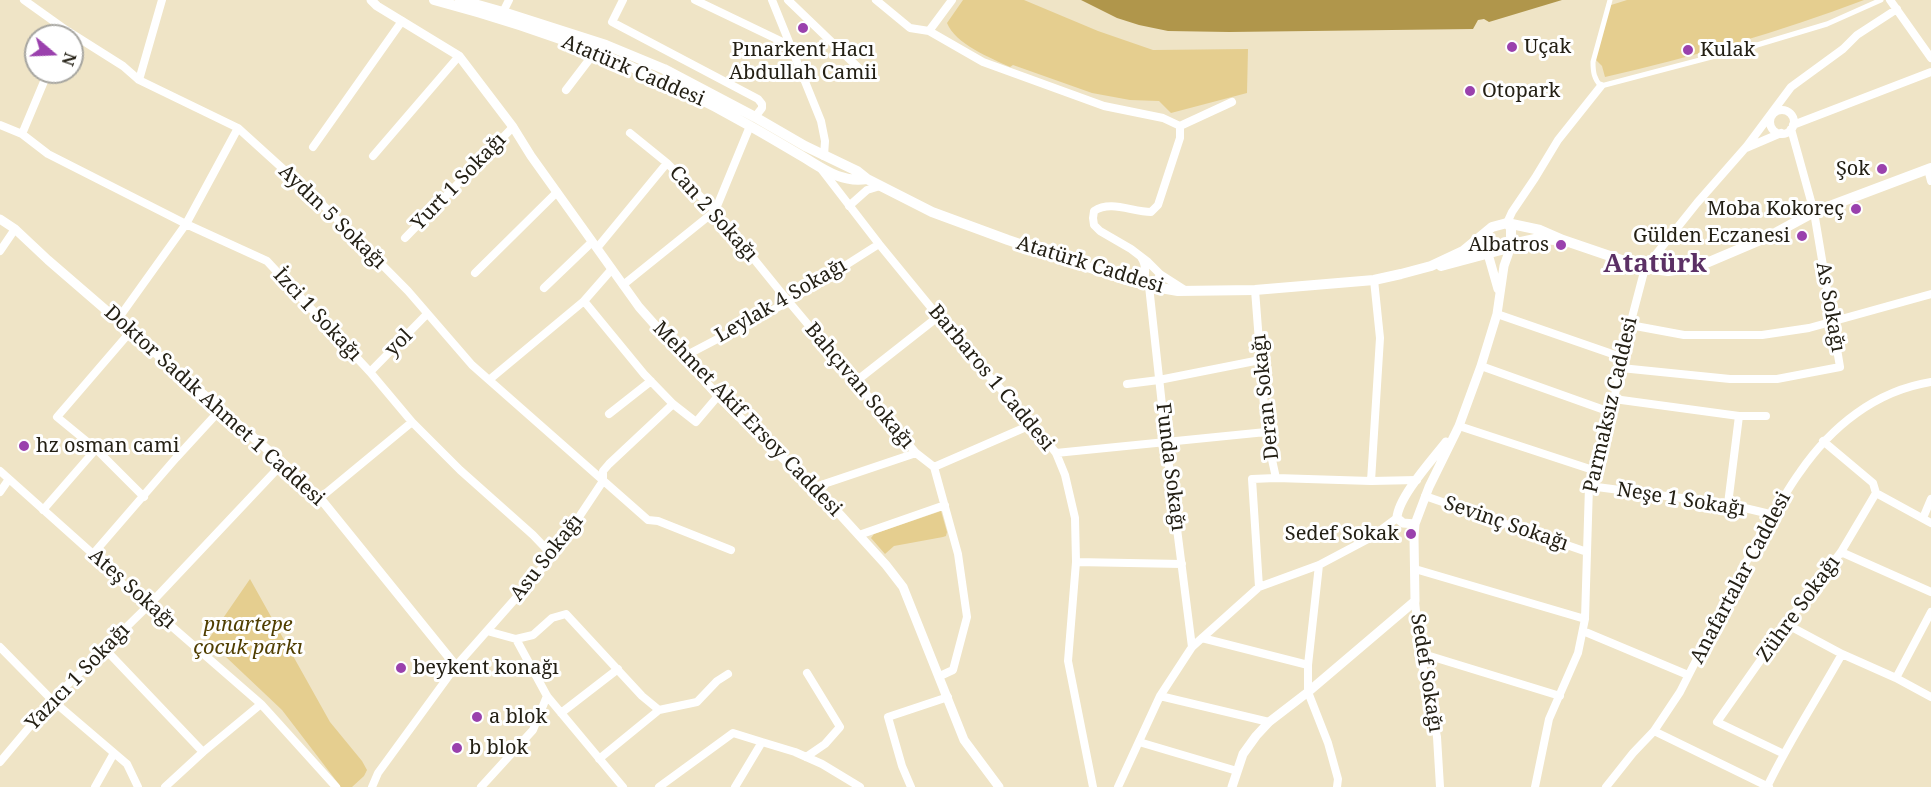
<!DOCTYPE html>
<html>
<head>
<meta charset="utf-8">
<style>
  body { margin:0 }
  #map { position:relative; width:1931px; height:787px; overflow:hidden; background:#efe4c6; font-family:"Noto Serif",serif }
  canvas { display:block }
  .north { position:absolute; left:24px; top:24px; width:60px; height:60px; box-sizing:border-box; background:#fff; border:2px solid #a7a6a1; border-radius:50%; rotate:109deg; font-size:16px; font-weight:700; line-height:24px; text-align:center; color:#242015 }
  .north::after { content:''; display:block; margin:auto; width:21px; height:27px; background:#9a41ad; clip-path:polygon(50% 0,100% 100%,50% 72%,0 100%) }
</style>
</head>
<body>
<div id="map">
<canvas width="1931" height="787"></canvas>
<div class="north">N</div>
</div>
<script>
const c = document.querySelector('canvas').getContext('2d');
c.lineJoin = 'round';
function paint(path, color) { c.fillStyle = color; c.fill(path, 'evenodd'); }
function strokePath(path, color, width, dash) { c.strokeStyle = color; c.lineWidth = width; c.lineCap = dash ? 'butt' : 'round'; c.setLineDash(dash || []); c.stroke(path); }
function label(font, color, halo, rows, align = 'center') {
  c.font = font + ' "Noto Serif",serif'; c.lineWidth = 6; c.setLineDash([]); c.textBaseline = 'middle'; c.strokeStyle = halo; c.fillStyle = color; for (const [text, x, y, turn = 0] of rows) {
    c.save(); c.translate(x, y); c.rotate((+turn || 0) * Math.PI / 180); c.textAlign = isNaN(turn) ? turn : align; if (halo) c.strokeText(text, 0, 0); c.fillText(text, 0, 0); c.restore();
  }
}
paint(new Path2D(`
  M 963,0 L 1024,0 L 1098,31 L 1153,50 L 1248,49 L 1247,93 L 1171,113 L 1159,101 L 1130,100 L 1092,93 L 1013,65 L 1010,67 C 991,58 955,44 947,23 Z
  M 1627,0 L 1864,0 C 1779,32 1693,57 1605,77 L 1602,66 L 1594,58 L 1608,6 Z
  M 941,511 L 947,532 L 946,536 L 943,537 L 894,546 L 885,554 L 871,538 L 874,534 Z
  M 250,579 L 330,722 L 362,761 L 367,770 L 364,776 L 352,787 L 341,787 L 282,710 L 208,640 Z`), '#e5ce8f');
paint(new Path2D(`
  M 1081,0 L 1562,0 L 1489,22 L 1484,19 L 1478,20 L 1473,29 L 1229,32 L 1168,31 L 1139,25 L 1117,18 Z`), '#b0964b');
strokePath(new Path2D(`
  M 1610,0 L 1593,62 C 1593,72 1594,79 1601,86 L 1757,45 L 1827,24 L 1881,0`), '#fff', 5);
strokePath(new Path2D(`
  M 24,0 L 66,30 L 123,66 L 139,80 L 238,128 L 324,206 L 408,291 L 472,365 L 648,520 L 658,521 L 731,550
  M 623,0 L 612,22 L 758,99 L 762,104 L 762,108 L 755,117
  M 695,0 L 789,45
  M 772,0 L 821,121 L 825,141 L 824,156
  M 788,0 L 867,76
  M 876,0 L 910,28 L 929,31 L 983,62 L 1104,106 L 1163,118 L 1180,126
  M 1890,0 L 1931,58
  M 503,12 L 509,0
  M 929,31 L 952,0
  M 139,80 L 162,0
  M 566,90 L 595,52
  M1770 122a12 12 0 1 1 24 0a12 12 0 1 1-24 0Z
  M 0,125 L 22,134 L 48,154 L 186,224 L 267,261 L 370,372 L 412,422 L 460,470 L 533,535 L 553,556
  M 1793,125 L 1931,72
  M 1180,126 L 1180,138 L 1158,205 L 1151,212 C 1132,212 1111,200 1094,211 L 1093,218 L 1094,225 L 1100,231 L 1131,249 L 1148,262 L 1160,274 L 1185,290
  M 1180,126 L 1232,102
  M 630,133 L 667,163 L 715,211 L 779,290 L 916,453 L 934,467
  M 22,134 L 48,72
  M 313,147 L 402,21
  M 1746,148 L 1781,133
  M 373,156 L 459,56
  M 1928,169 L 1931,181
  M 822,170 L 879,244 L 974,360 L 1033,424 L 1056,453 L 1065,475 L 1075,518 L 1076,562 L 1068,661 L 1093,787
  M 849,206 L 867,190 L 880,186
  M 1507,223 L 1512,212 L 1535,178 L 1558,140 L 1601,86
  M 405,238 L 513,127
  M 597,248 L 667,163
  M 0,251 L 15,229
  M 1141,257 C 1147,266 1146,275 1142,284
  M 612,269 L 584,301 L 644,374 L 673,404 L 696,422 L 718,396
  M 475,273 L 557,192
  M 1160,274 L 1157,282 L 1149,286 L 1166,442 L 1192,647
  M 623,285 L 715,211 L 750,126
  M 544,288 L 592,242
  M 1255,290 L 1266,432 L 1276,478 L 1252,479 L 1259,587
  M 1497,314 L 1624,358
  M 118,319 L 186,224 L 238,128
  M 1630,325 L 1684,335 L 1762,335 L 1809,328 L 1931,294
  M 131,331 L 57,417 L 96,449 L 144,497
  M 683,357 L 788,302 L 879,244
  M 1481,366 L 1610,412
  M 1621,368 L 1730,379 L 1777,379 L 1840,367 L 1814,212 L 1791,129
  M 370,372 L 427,314
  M 489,380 L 584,301
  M 855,382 L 939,316
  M 1127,384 L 1159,380 L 1260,360
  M 1614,399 L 1739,416 L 1766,416
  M 609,414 L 651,381
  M 1459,426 L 1593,470
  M 1823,441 L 1873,483 L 1876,493 L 1931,523
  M 1056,453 L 1266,432
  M 934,467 L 958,554 L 967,617 L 953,670 L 940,676
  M 934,467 L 1033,424
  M 0,471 L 93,554 L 116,578 L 261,704 L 336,787
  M 1276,478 L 1371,481 L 1417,480
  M 603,481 L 603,471 L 609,464 L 673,404
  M 1371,481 L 1380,338 L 1374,280
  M 1589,486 L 1728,504 L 1774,515
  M 815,487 L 916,453
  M 0,492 L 9,479
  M 1425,496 L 1587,552
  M 320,498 L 412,422
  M 1728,504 L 1739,416
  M 43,510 L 96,449
  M 1923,518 L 1931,499
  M 859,535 L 945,505
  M 1841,552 L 1931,592
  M 93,554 L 176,458 L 221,409
  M 1076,562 L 1182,564
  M 1319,565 L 1308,665 L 1308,692 L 1328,743 L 1338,779 L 1337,787
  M 1415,569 L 1585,619
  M 1415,601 L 1420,653 L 1437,737 L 1440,787
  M 1786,624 L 1842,654 L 1896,678 L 1931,697
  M 487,631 L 516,639 L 547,696 L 623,787
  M 1583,631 L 1688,675
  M 1202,638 L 1308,665
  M 516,639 L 533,635 L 552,618 L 566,614 L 642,696 L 659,710
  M 0,647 L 52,700 L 127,764 L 138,787
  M 104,648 L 203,752
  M 1420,653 L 1560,696
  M 1896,678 L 1931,612
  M 1160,696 L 1269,722
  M 561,713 L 618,669
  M 1654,731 L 1769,787
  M 762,742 L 795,752 L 822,764 L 860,787
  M 1139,742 L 1237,771
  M 1784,754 L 1717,722 L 1786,624 L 1841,552 L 1876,493
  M 806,757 L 825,744 L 840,727 L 807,673
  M 599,759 L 659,710 L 697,702 L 717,681 L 728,674
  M 0,762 L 52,700 L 149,605 L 283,463
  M 95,787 L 114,753
  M 165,787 L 203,752 L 261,704
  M 372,787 L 378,773 L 456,666 L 553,556 L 603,481
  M 481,787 L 533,730 L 547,696
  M 659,787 L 733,733 L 762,742 L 735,787
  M 911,787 L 902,766 L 888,717 L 948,697
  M 1118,787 L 1160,696 L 1192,647 L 1259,587 L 1319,565 L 1370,538 L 1397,518
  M 1535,787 L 1549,719 L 1578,653 L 1585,619 L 1589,486 L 1614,399 L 1630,325 L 1645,268 L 1697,203 L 1747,146 L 1791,87 L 1843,49 L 1857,35 L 1897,9
  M 1606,787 L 1633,753 L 1654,731 L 1680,692 L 1762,531 C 1776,512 1786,491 1800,472 C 1831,427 1875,391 1931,382
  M 1767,787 C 1789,741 1817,699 1842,654`), '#fff', 8);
strokePath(new Path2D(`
  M 371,0 L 377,6 L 459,56 L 513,127 L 531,156 L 639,307 L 718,396 L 769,446 L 815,487 L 886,565 L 903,587 L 964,740 L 999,787
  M 0,219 L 15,229 L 48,260 L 283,463 L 320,498 L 456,666
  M 1488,254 L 1498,289
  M 1415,524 L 1403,523 L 1397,518 C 1398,497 1433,459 1446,442
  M 1232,787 L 1243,754 L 1256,736 L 1269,722 L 1308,692 L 1415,601 L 1414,537 L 1415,524 L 1429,487 L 1459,426 L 1481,366 L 1497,314 L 1504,266 L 1511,246`), '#fff', 9);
strokePath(new Path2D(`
  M 434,0 C 544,29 651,69 750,126 C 768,136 786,147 805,158 C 825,170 842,183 867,179
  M 460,0 L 503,12 L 606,45 L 664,69 L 755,117 L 805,146 L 857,171 L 867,179 L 932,212 L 1008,240 L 1126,280 L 1149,286 L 1178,291 L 1255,290 L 1374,280 L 1401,274 L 1431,266 L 1463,251 L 1492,227 L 1507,223 L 1540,230 L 1563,240 L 1645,268 L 1668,271 L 1697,267 L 1770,236 L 1814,212 L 1931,168
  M 1507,223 L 1511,228 L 1511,246
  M 1441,266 L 1501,250 L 1521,242 L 1535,239 L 1556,240`), '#fff', 10);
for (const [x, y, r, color] of [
  [803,28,6,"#9a41ad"],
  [1512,47,6,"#9a41ad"],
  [1688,50,6,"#9a41ad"],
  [1470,91,6,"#9a41ad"],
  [1882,169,6,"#9a41ad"],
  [1856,209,6,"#9a41ad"],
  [1802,236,6,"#9a41ad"],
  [1561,245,6,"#9a41ad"],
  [24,446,6,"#9a41ad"],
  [1411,534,6,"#9a41ad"],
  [401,668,6,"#9a41ad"],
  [477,717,6,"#9a41ad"],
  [457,748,6,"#9a41ad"]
]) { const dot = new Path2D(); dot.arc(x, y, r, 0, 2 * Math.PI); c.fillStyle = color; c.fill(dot); strokePath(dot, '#fff', 2); }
label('20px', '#242015', '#fff', [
  ["Uçak",1524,47],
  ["Pınarkent Hacı",803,50,"center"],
  ["Abdullah Camii",803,73,"center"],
  ["Kulak",1700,50],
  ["Otopark",1482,91],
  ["Şok",1870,169,"right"],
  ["Moba Kokoreç",1844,209,"right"],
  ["Gülden Eczanesi",1790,236,"right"],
  ["Albatros",1549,245,"right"],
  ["hz osman cami",36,446],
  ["Sedef Sokak",1399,534,"right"],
  ["beykent konağı",413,668],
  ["a blok",489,717],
  ["b blok",469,748]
], 'left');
label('20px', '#242015', '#fff', [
  ["Atatürk Caddesi",633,71,23],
  ["Yurt 1 Sokağı",459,182,-46],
  ["Can 2 Sokağı",713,214,48],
  ["Aydın 5 Sokağı",332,217,44],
  ["Atatürk Caddesi",1090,265,17],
  ["Leylak 4 Sokağı",781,301,-30],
  ["As Sokağı",1830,307,80],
  ["İzci 1 Sokağı",317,315,47],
  ["yol",399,343,-45],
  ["Barbaros 1 Caddesi",991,378,50],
  ["Bahçıvan Sokağı",859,386,50],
  ["Deran Sokağı",1266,397,-96],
  ["Parmaksız Caddesi",1611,405,-77],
  ["Doktor Sadık Ahmet 1 Caddesi",214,406,42],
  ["Mehmet Akif Ersoy Caddesi",747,419,46],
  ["Funda Sokağı",1170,467,83],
  ["Neşe 1 Sokağı",1681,500,9],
  ["Sevinç Sokağı",1506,524,19],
  ["Asu Sokağı",547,558,-52],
  ["Anafartalar Caddesi",1741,578,-62],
  ["Ateş Sokağı",132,589,42],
  ["Zühre Sokağı",1799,609,-54],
  ["Sedef Sokağı",1426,673,81],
  ["Yazıcı 1 Sokağı",78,677,-46]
]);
label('italic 20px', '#503e00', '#fff', [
  ["pınartepe",248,625],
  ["çocuk parkı",248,648]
]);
label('bold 26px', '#5b3065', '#fff', [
  ["Atatürk",1655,265]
]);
</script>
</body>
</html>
